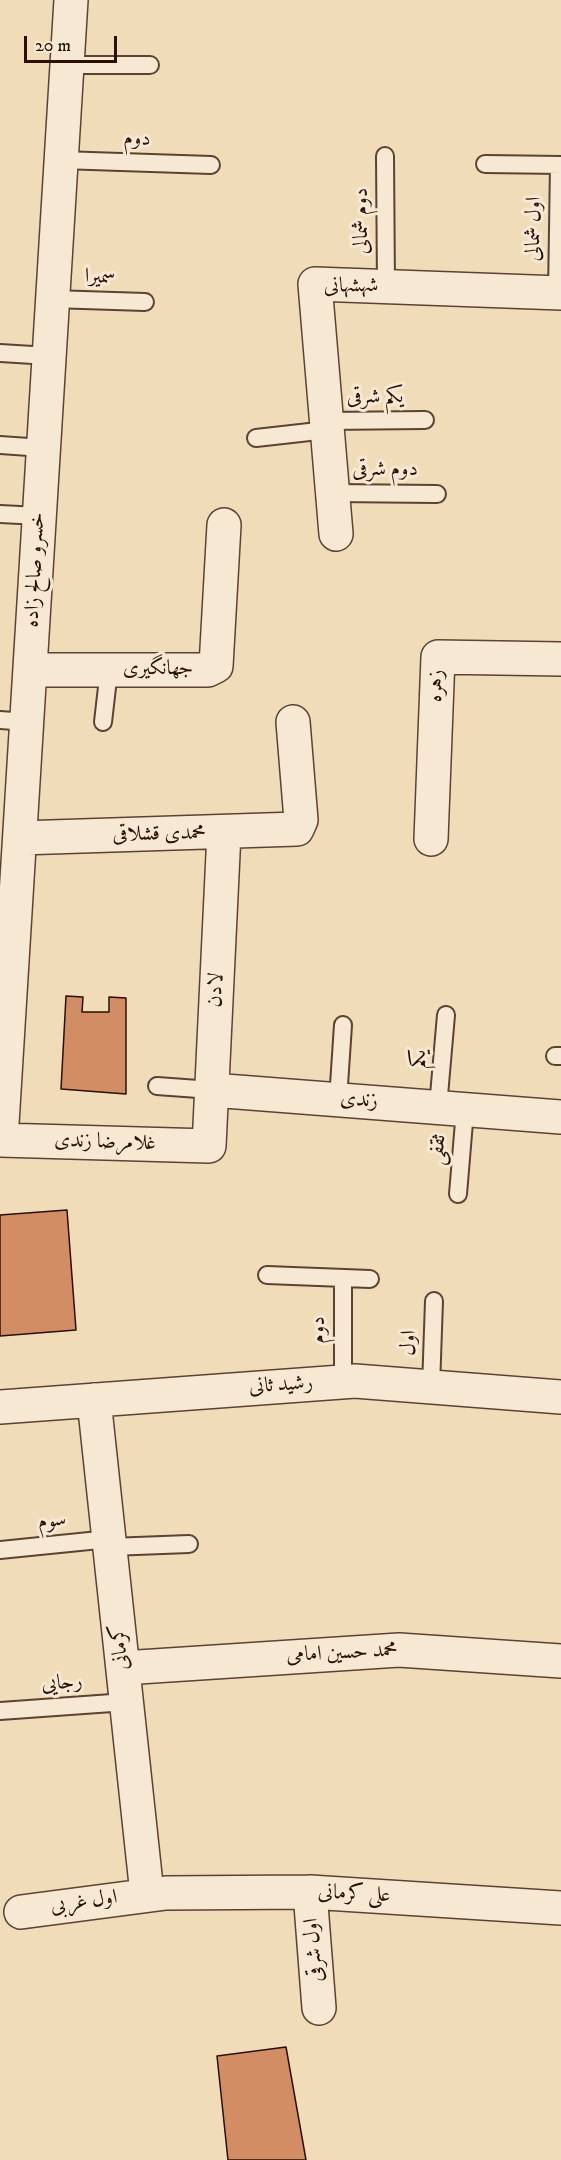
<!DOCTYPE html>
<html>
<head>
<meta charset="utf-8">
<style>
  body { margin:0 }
  #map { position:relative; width:561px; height:2160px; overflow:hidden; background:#f1dcba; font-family:"IM FELL DW Pica",serif }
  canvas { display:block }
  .scale { position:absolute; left:24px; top:36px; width:93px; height:27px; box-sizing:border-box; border:3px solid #2a0f05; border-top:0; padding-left:8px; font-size:18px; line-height:21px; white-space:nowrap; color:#2a0f05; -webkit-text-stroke:4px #f6e8d2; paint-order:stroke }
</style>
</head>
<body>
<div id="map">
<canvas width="561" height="2160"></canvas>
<div class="scale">20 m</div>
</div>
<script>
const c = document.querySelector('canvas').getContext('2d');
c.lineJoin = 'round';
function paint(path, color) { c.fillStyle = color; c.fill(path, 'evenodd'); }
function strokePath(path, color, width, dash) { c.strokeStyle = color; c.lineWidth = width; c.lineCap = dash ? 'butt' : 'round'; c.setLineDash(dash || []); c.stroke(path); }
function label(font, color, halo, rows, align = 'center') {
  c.font = font + ' "IM FELL DW Pica",Amiri,serif'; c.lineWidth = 6; c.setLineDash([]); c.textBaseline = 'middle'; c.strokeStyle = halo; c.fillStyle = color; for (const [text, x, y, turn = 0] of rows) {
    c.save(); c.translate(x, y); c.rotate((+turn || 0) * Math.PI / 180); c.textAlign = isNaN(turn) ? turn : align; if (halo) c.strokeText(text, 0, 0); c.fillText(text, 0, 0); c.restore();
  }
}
const building = new Path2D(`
  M 66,996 L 83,997 L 82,1012 L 109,1012 L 109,997 L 126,998 L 126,1094 L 61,1089 Z
  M 67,1210 L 76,1330 L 0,1336 L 0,1215 Z
  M 286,2047 L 306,2160 L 228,2160 L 217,2056 Z`);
paint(building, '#d38d64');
strokePath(building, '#2a0f05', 1.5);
const service = new Path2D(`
  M 67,65 L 150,65
  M 385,156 L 386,287
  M 61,160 L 211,165
  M 485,164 L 561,165
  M 557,293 L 559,165
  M 52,299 L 145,302
  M 0,353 L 49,356
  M 326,421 L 425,420
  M 256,438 L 327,430
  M 0,445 L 43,448
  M 332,493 L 437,494
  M 0,514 L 39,516
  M 0,720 L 27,722
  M 103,722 L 109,670
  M 555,1056 L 561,1056
  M 157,1086 L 212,1090
  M 338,1100 L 343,1025
  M 438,1107 L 446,1015
  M 458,1194 L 465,1110
  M 267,1275 L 370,1279
  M 343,1382 L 343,1279
  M 431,1387 L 434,1301
  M 110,1547 L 189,1544
  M 0,1550 L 109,1539
  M 0,1711 L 126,1702`);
const minor = new Path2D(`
  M 336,534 L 315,284 L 561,293
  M 30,670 L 208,670 L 216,666 L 224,525
  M 20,838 L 297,829 L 301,820 L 293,722
  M 431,839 L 438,657 L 561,659
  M 212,1090 L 561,1117
  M 0,1140 L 209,1146 L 224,833
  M 1,1140 L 71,0
  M 94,1400 L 147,1894
  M 0,1407 L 355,1381 L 561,1397
  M 123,1668 L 399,1650 L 561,1661
  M 310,1892 L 319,2008
  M 21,1912 L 166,1893 L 310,1892 L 561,1908`);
strokePath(service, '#5c4232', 20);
strokePath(minor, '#5c4232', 36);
strokePath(service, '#f6e8d2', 16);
strokePath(minor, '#f6e8d2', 33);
label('21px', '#2a0f05', '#f6e8d2', [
  ["دوم",137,140,2],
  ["دوم شمالی",363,221,-90],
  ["اول شمالی",535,229,-89],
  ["سمیرا",100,278,2],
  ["شهشهانی",351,287,-1],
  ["یکم شرقی",375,398,-1],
  ["دوم شرقی",385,471],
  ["خسرو صالح زاده",36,570,-87],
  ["جهانگیری",158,670],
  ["زهره",437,686,-88],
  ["محمدی قشلاقی",159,835,-1],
  ["لادن",217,990,-87],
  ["یکم",420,1059,-85],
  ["زندی",359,1101,4],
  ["غلامرضا زندی",105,1143,2],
  ["ثقفی",439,1150,-86],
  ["دوم",320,1330,-90],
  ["اول",410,1343,-88],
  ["رشید ثانی",281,1386,-4],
  ["سوم",52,1522,-6],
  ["کرمانی",121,1647,-96],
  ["محمد حسین امامی",342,1654,-3],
  ["رجایی",62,1684,-4],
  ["علی کرمانی",354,1895,3],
  ["اول غربی",84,1903,-8],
  ["اول شرقی",315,1950,-95]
]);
</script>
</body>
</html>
